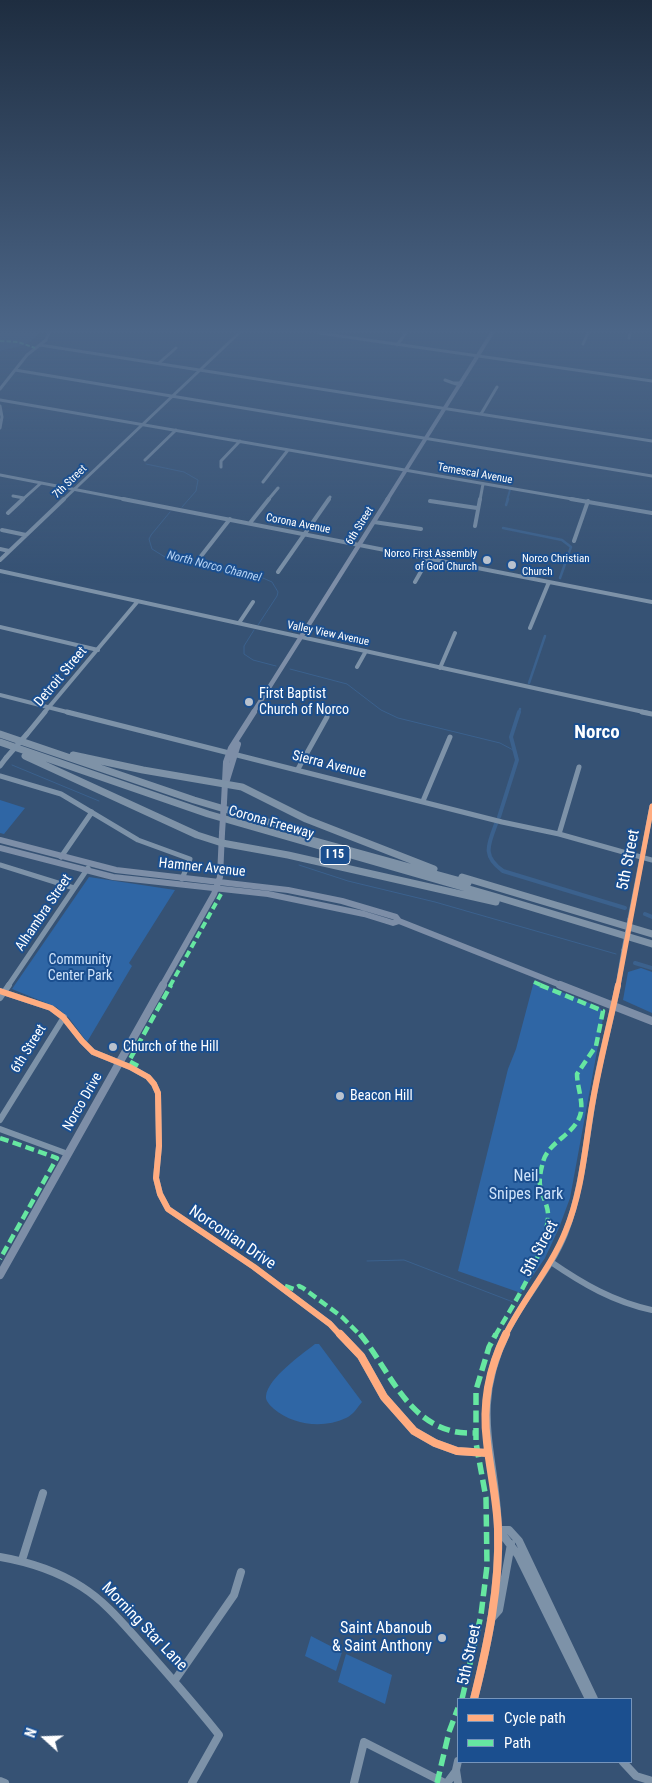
<!DOCTYPE html>
<html>
<head>
<meta charset="utf-8">
<style>
  body { margin:0 }
  #map { position:relative; width:652px; height:1783px; overflow:hidden; background:#365274; font-family:"Roboto Condensed",sans-serif }
  canvas { display:block }
  .legend { position:absolute; left:457px; top:1698px; width:175px; height:65px; box-sizing:border-box; background:#1b4f8f; border:1px solid #7695bc; margin:0; padding:6px 9px; list-style:none; font-size:15px; color:#fff }
  .legend li { display:flex; align-items:center; gap:10px; height:25px }
  .legend b { width:25px; border:1px solid #7695bc }
  .north { position:absolute; left:20px; top:1713px; width:50px; height:50px; -webkit-text-stroke:4px #1b4f8f; paint-order:stroke; rotate:290deg; font-size:14px; font-weight:700; line-height:20px; text-align:center; color:#fff }
  .north::after { content:''; display:block; margin:auto; width:18px; height:22px; background:#fff; clip-path:polygon(50% 0,100% 100%,50% 72%,0 100%) }
</style>
</head>
<body>
<div id="map">
<canvas width="652" height="1783"></canvas>
<ul class="legend">
<li><b style="height:6px;background:#ffac80"></b>Cycle path</li>
<li><b style="height:6px;background:#66e7a1"></b>Path</li>
</ul>
<div class="north">N</div>
</div>
<script>
const c = document.querySelector('canvas').getContext('2d');
c.lineJoin = 'round';
function paint(path, color) { c.fillStyle = color; c.fill(path, 'evenodd'); }
function strokePath(path, color, width, dash) { c.strokeStyle = color; c.lineWidth = width; c.lineCap = dash ? 'butt' : 'round'; c.setLineDash(dash || []); c.stroke(path); }
function label(font, color, halo, rows, align = 'center') {
  c.font = font + ' "Roboto Condensed",sans-serif'; c.lineWidth = 4; c.setLineDash([]); c.textBaseline = 'middle'; c.strokeStyle = halo; c.fillStyle = color; for (const [text, x, y, turn = 0] of rows) {
    c.save(); c.translate(x, y); c.rotate((+turn || 0) * Math.PI / 180); c.textAlign = isNaN(turn) ? turn : align; if (halo) c.strokeText(text, 0, 0); c.fillText(text, 0, 0); c.restore();
  }
}
paint(new Path2D(`
  M 0,800 L 25,808 L 4,834 L 0,833 Z
  M 89,877 L 175,890 L 129,963 L 132,966 L 87,1042 L 69,1018 L 56,1007 L 12,989 Z
  M 641,968 L 652,972 L 652,1013 L 623,1000 L 628,972 Z
  M 534,981 L 599,1007 L 604,1013 L 570,1198 L 559,1228 L 545,1258 L 521,1293 L 458,1271 L 508,1069 L 516,1049 Z
  M 315,1344 L 319,1344 L 362,1402 C 357,1408 353,1415 346,1418 C 323,1429 293,1425 274,1409 C 271,1406 265,1401 266,1396 C 268,1378 301,1355 315,1344 Z
  M 311,1636 L 342,1652 L 336,1671 L 305,1656 Z
  M 346,1654 L 392,1675 L 385,1704 L 338,1682 Z`), '#2f66a5');
paint(new Path2D(`
  M 0,333 L 39,333 C 29,347 15,347 0,351 Z`), '#3b618d');
strokePath(new Path2D(`
  M 146,464 L 184,472 L 198,480 L 196,491 L 182,507
  M 170,512 L 151,535 L 149,539 L 152,549 L 165,557 L 256,575 L 272,582 L 278,592 L 277,596 L 258,625
  M 254,630 L 244,646 L 244,654 L 253,660 L 276,666
  M 290,669 L 347,684 L 381,710 L 398,718 L 500,743 L 515,751
  M 12,765 L 99,801
  M 299,865 L 348,881 L 435,902 L 616,954
  M 367,1261 L 404,1260 L 513,1302`), '#3b618d', 1);
strokePath(new Path2D(`
  M 507,500 L 510,490`), '#3b618d', 2);
strokePath(new Path2D(`
  M 506,505 L 508,499
  M 503,528 L 562,540 L 571,547 L 560,578
  M 529,683 L 545,636
  M 519,713 L 520,709`), '#3b618d', 2.5);
strokePath(new Path2D(`
  M 499,817 L 517,760 L 511,737 L 519,712
  M 496,824 C 488,845 482,856 503,871 L 625,908
  M 645,914 L 652,917
  M 635,963 L 652,968`), '#3b618d', 4);
strokePath(new Path2D(`
  M 319,333 L 652,381
  M 629,338 L 630,333
  M 583,344 L 588,333
  M 40,345 L 652,441
  M 397,345 L 406,333
  M 159,363 L 176,348
  M 15,370 L 652,476
  M 445,380 L 453,383
  M 460,385 L 453,383 L 461,383
  M 0,389 L 27,355 L 46,340 L 49,333
  M 0,400 L 578,500
  M 0,406 L 2,417 L 0,428
  M 481,414 L 497,387
  M 145,460 L 176,430
  M 221,467 L 221,461 L 240,441
  M 0,475 L 129,500
  M 263,482 L 288,450
  M 13,496 L 24,498
  M 22,500 L 41,483
  M 63,500 L 239,333
  M 268,500 L 278,488
  M 328,500 L 330,497
  M 480,500 L 483,484`), '#7d92a8', 3);
strokePath(new Path2D(`
  M 123,499 L 652,602
  M 571,499 L 652,513
  M 430,501 L 477,508
  M 8,513 L 23,499
  M 374,522 L 421,529
  M 250,523 L 269,499
  M 475,526 L 480,499
  M 2,530 L 26,535
  M 574,541 L 588,501
  M 0,549 L 9,551
  M 0,560 L 64,499
  M 198,560 L 230,519
  M 0,571 L 648,713
  M 278,572 L 329,499
  M 415,582 L 428,559
  M 239,623 L 253,602
  M 0,627 L 98,650
  M 530,628 L 549,582
  M 357,667 L 366,651
  M 440,668 L 455,633
  M 0,695 L 71,713
  M 44,713 L 138,601`), '#7d92a8', 4);
strokePath(new Path2D(`
  M 67,712 L 502,822 L 559,834 L 652,860
  M 642,712 L 652,714
  M 27,734 L 45,712
  M 0,766 L 6,758
  M 298,769 L 327,717
  M 0,776 L 61,794 L 138,840 L 190,859 L 182,879
  M 423,801 L 450,737
  M 559,834 L 579,767
  M 61,857 L 92,812
  M 0,865 L 74,888
  M 630,919 L 652,806
  M 8,986 L 88,868
  M 618,986 L 624,950`), '#7d92a8', 5);
strokePath(new Path2D(`
  M 0,991 L 51,1008 L 63,1017 L 82,1041 L 93,1052 L 130,1067 L 148,1077 L 154,1084 L 158,1093 L 159,1146 L 156,1178 L 160,1194 L 168,1209 L 254,1267 L 330,1324 L 341,1336
  M 0,998 L 9,985
  M 0,1120 L 64,1017
  M 0,1129 L 68,1154
  M 551,1262 C 583,1284 614,1302 652,1310
  M 505,1336 C 522,1300 550,1271 565,1234 C 583,1188 586,1137 595,1089 C 601,1054 611,1020 618,985`), '#7d92a8', 6);
strokePath(new Path2D(`
  M 340,1334 L 361,1356 L 384,1397 L 414,1431 L 435,1443 L 457,1451 L 487,1453
  M 498,1530 L 509,1530 L 519,1541 L 594,1699
  M 499,1530 L 518,1555 L 589,1699
  M 0,1557 C 29,1562 57,1571 82,1587 C 104,1601 120,1620 137,1639 C 165,1671 193,1702 219,1735 L 192,1783
  M 22,1560 L 43,1493
  M 491,1619 L 499,1610 L 511,1544
  M 175,1680 L 234,1595 L 241,1572
  M 474,1699 C 488,1643 500,1587 498,1529 C 496,1453 469,1410 506,1334
  M 458,1761 L 456,1770 L 458,1783
  M 623,1762 L 636,1776 L 652,1781
  M 0,1781 L 5,1783
  M 354,1783 L 364,1742 L 445,1783
  M 447,1783 L 456,1771`), '#7d92a8', 8);
strokePath(new Path2D(`
  M 387,500 L 492,333`), '#7d8ea7', 4);
strokePath(new Path2D(`
  M 253,713 L 388,499`), '#7d8ea7', 4.5);
strokePath(new Path2D(`
  M 226,783 L 238,744
  M 224,802 L 226,762 L 231,748 L 254,712
  M 0,840 L 116,870 L 288,890 L 342,901 L 396,917 L 399,921 L 563,986
  M 0,848 L 113,877 L 268,894 L 364,914 L 393,923 L 399,921
  M 162,986 L 214,894 L 220,877 L 222,833`), '#7d8ea7', 6);
strokePath(new Path2D(`
  M 560,985 L 652,1021
  M 0,1275 L 163,985`), '#7d8ea7', 8);
strokePath(new Path2D(`
  M 0,734 L 194,800 L 309,834
  M 0,742 L 208,814 L 497,897 L 652,944
  M 73,755 L 143,770 L 242,787 L 306,819 L 434,869
  M 25,756 L 197,835 L 222,843 L 288,855 L 496,902
  M 301,837 L 468,883
  M 462,877 L 652,934`), '#7e92a7', 7);
strokePath(new Path2D(`
  M 6,758 L 27,734
  M 624,950 L 630,919`), '#7d92a8', 5);
strokePath(new Path2D(`
  M 222,833 L 224,802`), '#7d8ea7', 6);
strokePath(new Path2D(`
  M 0,341 L 18,342 L 35,348`), '#66e7a1', 2, [4.5, 2]);
strokePath(new Path2D(`
  M 534,982 L 543,986
  M 170,986 L 221,894`), '#66e7a1', 4, [7, 4]);
strokePath(new Path2D(`
  M 138,1066 L 129,1061 L 171,985
  M 0,1138 L 57,1158 L 0,1259
  M 285,1286 L 294,1289 L 299,1286 L 303,1288 L 342,1317 L 361,1336
  M 495,1336 C 515,1302 544,1257 548,1218 C 549,1206 542,1197 540,1185 C 539,1179 541,1169 543,1162 C 548,1141 577,1134 581,1112 C 583,1100 577,1086 577,1074 L 596,1046 L 603,1011 L 540,985`), '#66e7a1', 4.5, [9, 4.5]);
strokePath(new Path2D(`
  M 360,1334 C 388,1368 405,1419 452,1431 C 459,1433 467,1433 475,1433
  M 462,1699 L 481,1615 L 487,1566 L 486,1498 L 476,1443 L 476,1390 L 489,1347 L 496,1334
  M 437,1783 L 449,1732 L 458,1708`), '#66e7a1', 5.5, [12, 5.5]);
strokePath(new Path2D(`
  M 618,986 L 652,806`), '#ffac80', 5);
strokePath(new Path2D(`
  M 0,991 L 51,1008 L 63,1017 L 82,1041 L 93,1052 L 130,1067 L 148,1077 L 154,1084 L 158,1093 L 159,1146 L 156,1178 L 160,1194 L 168,1209 L 254,1267 L 330,1324 L 341,1336
  M 505,1336 C 523,1299 551,1268 566,1230 C 583,1189 585,1143 593,1100 C 600,1061 610,1023 618,985`), '#ffac80', 6);
strokePath(new Path2D(`
  M 340,1334 L 361,1356 L 384,1397 L 414,1431 L 435,1443 L 457,1451 L 487,1453
  M 474,1699 C 488,1643 500,1587 498,1529 C 497,1500 490,1471 487,1442 C 482,1404 489,1368 506,1334`), '#ffac80', 8);
const sky = c.createLinearGradient(0, 0, 0, 583);
sky.addColorStop(0, '#1e2d40');
sky.addColorStop(0.57, '#4c6688');
sky.addColorStop(1, '#4c668800');
c.fillStyle = sky;
c.fillRect(0, 0, 652, 583);
for (const [x, y, r, color] of [
  [487,560,5,"#b9c2ce"],
  [512,565,5,"#b9c2ce"],
  [249,702,5,"#b9c2ce"],
  [113,1047,5,"#b9c2ce"],
  [340,1096,5,"#b9c2ce"],
  [442,1638,5,"#b9c2ce"]
]) { const dot = new Path2D(); dot.arc(x, y, r, 0, 2 * Math.PI); c.fillStyle = color; c.fill(dot); strokePath(dot, '#1b4f8f', 2); }
label('11px', '#fff', '#1b4f8f', [
  ["Temescal Avenue",475,474,10],
  ["7th Street",70,482,-44],
  ["Corona Avenue",298,524,11],
  ["6th Street",360,526,-58],
  ["Valley View Avenue",328,634,12]
]);
label('11px', '#fff', '#1b4f8f', [
  ["Norco First Assembly",477,554],
  ["of God Church",477,567],
  ["Norco Christian",522,559,"left"],
  ["Church",522,572,"left"]
], 'right');
label('italic 12px', '#b5d3f5', '#1b4f8f', [
  ["North Norco Channel",214,567,14]
]);
for (const [x, y, w] of [
  [335,855,30]
]) { const box = new Path2D(); box.roundRect(x - w / 2, y - 9.5, w, 19, 4); c.fillStyle = '#1b4f8f'; c.fill(box); strokePath(box, '#fff', 1); }
label('bold 12px', '#fff', null, [
  ["I 15",335,855]
]);
label('14px', '#fff', '#1b4f8f', [
  ["Detroit Street",61,677,-50],
  ["Sierra Avenue",329,765,14],
  ["Corona Freeway",271,823,16],
  ["Hamner Avenue",202,868,6],
  ["Alhambra Street",44,913,-56],
  ["6th Street",29,1049,-58],
  ["Norco Drive",83,1102,-60]
]);
label('14px', '#fff', '#1b4f8f', [
  ["First Baptist",259,694],
  ["Church of Norco",259,710],
  ["Church of the Hill",123,1047],
  ["Beacon Hill",350,1096]
], 'left');
label('14px', '#cfe3fa', '#1b4f8f', [
  ["Community",80,960],
  ["Center Park",80,976]
]);
label('16px', '#fff', '#1b4f8f', [
  ["5th Street",629,860,-79],
  ["Norconian Drive",232,1238,34],
  ["5th Street",540,1249,-62],
  ["Morning Star Lane",144,1627,46],
  ["5th Street",470,1655,-78]
]);
label('16px', '#cfe3fa', '#1b4f8f', [
  ["Neil",526,1177],
  ["Snipes Park",526,1195]
]);
label('16px', '#fff', '#1b4f8f', [
  ["Saint Abanoub",432,1629],
  ["& Saint Anthony",432,1647]
], 'right');
label('bold 19px', '#fff', '#1b4f8f', [
  ["Norco",597,733]
]);
</script>
</body>
</html>
